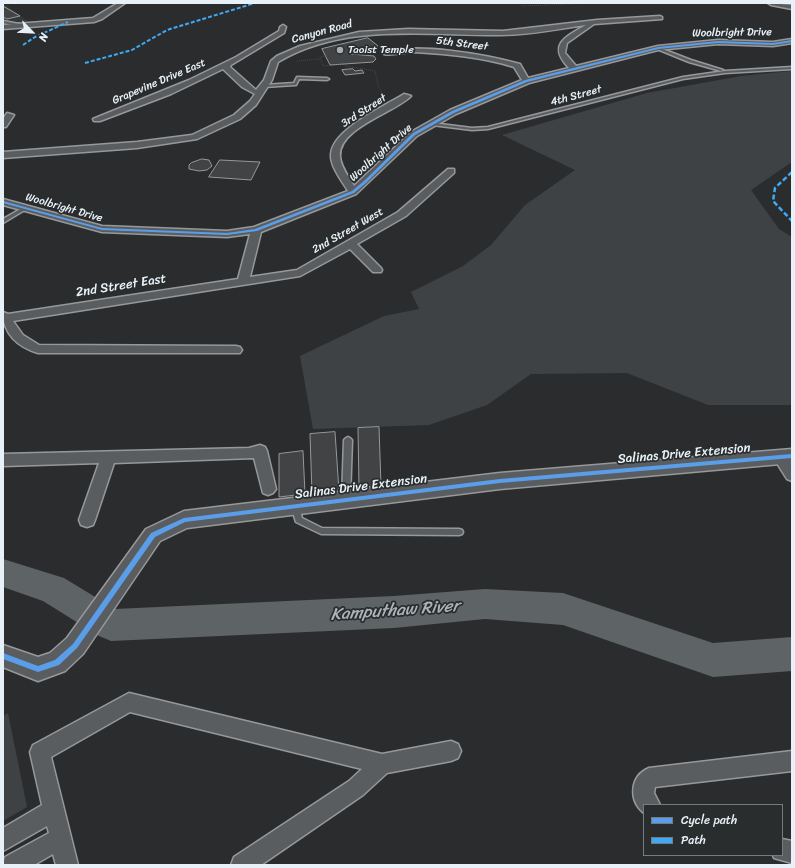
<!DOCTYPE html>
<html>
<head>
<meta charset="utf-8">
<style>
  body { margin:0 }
  #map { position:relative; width:795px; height:868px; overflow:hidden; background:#2b2c2d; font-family:Sriracha,sans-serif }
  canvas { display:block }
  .frame { position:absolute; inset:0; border:4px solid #e8f1f8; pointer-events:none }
  .legend { position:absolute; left:643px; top:804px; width:140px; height:52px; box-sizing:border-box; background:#2a2d2e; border:1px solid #767b7f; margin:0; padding:5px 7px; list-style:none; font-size:12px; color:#e8f1f8 }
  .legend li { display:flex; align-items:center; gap:8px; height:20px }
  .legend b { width:20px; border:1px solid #767b7f }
  .north { position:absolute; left:12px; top:12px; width:40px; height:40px; -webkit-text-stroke:3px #2a2d2e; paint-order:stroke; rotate:114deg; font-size:11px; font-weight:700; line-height:16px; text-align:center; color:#e8f1f8 }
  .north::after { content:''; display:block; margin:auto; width:14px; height:18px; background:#e8f1f8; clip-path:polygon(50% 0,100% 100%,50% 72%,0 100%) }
</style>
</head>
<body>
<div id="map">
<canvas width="795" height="868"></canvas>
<div class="frame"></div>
<ul class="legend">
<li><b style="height:5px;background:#5a9eea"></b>Cycle path</li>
<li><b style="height:5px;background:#3fa9f5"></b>Path</li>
</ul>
<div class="north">N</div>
</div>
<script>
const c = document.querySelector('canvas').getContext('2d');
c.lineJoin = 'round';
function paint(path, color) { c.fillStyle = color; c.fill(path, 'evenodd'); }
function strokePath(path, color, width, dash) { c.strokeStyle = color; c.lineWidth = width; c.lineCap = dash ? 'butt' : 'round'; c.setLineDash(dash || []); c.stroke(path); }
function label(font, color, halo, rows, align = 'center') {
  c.font = font + ' Sriracha,sans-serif'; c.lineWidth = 3.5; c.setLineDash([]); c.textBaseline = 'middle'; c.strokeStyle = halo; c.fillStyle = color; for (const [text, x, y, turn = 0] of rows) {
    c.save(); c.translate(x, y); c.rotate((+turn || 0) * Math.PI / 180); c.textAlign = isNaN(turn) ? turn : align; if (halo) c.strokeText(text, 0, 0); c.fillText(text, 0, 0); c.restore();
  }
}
paint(new Path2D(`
  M 3,3 L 31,23 L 3,25 Z`), '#353839');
paint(new Path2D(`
  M 792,71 L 792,162 L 751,190 L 779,229 L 792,237 L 792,405 L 708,405 L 627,373 L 531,374 L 487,405 L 429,425 L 313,429 L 300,356 L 384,316 L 419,309 L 411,292 L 463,266 L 491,245 L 525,205 L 575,170 L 502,135 L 647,93 L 741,76 Z
  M 8,713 L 27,807 L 3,821 L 3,716 Z`), '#3f4244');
paint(new Path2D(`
  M 3,559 L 64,578 L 115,609 L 394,596 L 485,589 L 563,593 L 713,643 L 792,637 L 792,671 L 713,677 L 563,625 L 485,619 L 394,628 L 111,641 L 99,636 L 43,601 L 3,587 Z`), '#5e6365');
const building = new Path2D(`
  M 3,6 L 20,16 L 7,19 L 3,17 Z
  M 368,38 L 378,46 L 350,52 L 351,54 L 374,56 L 376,59 L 373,62 L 330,65 L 322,49 Z
  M 353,69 L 355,71 L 362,70 L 364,73 L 345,75 L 342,70 Z
  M 202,159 L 209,160 L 212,166 L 207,170 L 199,171 L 189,169 L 189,165 L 191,163 Z
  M 220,160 L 260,162 L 251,180 L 209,177 Z
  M 379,427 L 381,486 L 359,487 L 358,428 Z
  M 335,432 L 339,491 L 312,494 L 310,434 Z
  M 303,451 L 305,494 L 279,497 L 279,454 Z`);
paint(building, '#424344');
strokePath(building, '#96989a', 1);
const service = new Path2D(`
  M 3,21 L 19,24 L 21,25 L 19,26 L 3,23 Z
  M 657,47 L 691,60 L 723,70 L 721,71 L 689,62 L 657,49 Z
  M 792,67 L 792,69 L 725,73 L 683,79 L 488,129 L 472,130 L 432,125 L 430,124 L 432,123 L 472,128 L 488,127 L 683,77 L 725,71 Z
  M 297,77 L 327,78 L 329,79 L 327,80 L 299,79 L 296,85 L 295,85 L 264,87 L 262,86 L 264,85 L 294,83 Z
  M 24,207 L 28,208 L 3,223 L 3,219 Z
  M 348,437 L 350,438 L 352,440 L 350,499 L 349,501 L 346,502 L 343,501 L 342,499 L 344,440 L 346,438 Z
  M 295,503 L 298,504 L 302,518 L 322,528 L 459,529 L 462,530 L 463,532 L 462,534 L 459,535 L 321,534 L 296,522 L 291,506 L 292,504 Z`);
const minor = new Path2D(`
  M 118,3 L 125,3 L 102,19 L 94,22 L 3,29 L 3,25 L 93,18 Z
  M 768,3 L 792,5 L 792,9 L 771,5 Z
  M 660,16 L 662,17 L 662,19 L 594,24 L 567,43 L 565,53 L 576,66 L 658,46 L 718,40 L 773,42 L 792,39 L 792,43 L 773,46 L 718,44 L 658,50 L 529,83 L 456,114 L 417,136 L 356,194 L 261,232 L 250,277 L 297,270 L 398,212 L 448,169 L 454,169 L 454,173 L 406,216 L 357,244 L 381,268 L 382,270 L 381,272 L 373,272 L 350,249 L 300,276 L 13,321 L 23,335 L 39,345 L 236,346 L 240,347 L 242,350 L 240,353 L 38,353 C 18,347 3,334 3,312 L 8,314 L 238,279 L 250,234 L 227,237 L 102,232 L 3,205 L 3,199 L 102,226 L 227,231 L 254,227 L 348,191 C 342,181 330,166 331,154 C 333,129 385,106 404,94 L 411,96 C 396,112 338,128 340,156 C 340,166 349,177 354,186 L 411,132 L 450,110 L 522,80 L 514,67 C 483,57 447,54 414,52 C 404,52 392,56 384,54 L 384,52 C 418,43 485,54 520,64 L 528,78 L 569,68 C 547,45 565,37 586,25 C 558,29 529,35 501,35 C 428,36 344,22 278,62 L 272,80 L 256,105 L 240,119 L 197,139 L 137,148 L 3,158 L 3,152 L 137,142 L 192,135 L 234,115 L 250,101 L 255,94 L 242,87 L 223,69 L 171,94 L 100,121 L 94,121 L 93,119 L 189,80 L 236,57 L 279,31 L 280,27 L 283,25 L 286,27 L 284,33 L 231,65 L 230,67 L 256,90 L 264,80 L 271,61 L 277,56 L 300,46 L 359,32 L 408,29 L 503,31 L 597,20 Z
  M 7,113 L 14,115 L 6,127 L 3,127 L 3,119 Z
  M 260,445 L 265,447 L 267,451 L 276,489 L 273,493 L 268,495 L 263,493 L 254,458 L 114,463 L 95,520 L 93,525 L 87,527 L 81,525 L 79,520 L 99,463 L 3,466 L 3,454 L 249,448 Z
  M 780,451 C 793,456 792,469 792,481 L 787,479 L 773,457 L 775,453 Z
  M 129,693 L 382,754 L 451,741 L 458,744 L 461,751 L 458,758 L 451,761 L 387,773 L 363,795 L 261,865 L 231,865 L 234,857 L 349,781 L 362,769 L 130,712 L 51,757 L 78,865 L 56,865 L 53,854 L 34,865 L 3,865 L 5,857 L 49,833 L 47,826 L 3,851 L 3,828 L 42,805 L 30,752 L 33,745 Z
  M 792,751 L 792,771 L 655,787 L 654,793 L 660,805 L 644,805 L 644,813 C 628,800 630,776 649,768 Z
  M 782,839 L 792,841 L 792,863 L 774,858 L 773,855 L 782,855 Z`);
const tertiary = new Path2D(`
  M 792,449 L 792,463 L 500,489 L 187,528 L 160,541 L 83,654 L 65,671 L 38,681 L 3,667 L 3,645 L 38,657 L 50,653 L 67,638 L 146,529 L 184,511 L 500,473 Z`);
strokePath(service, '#96989a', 3);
strokePath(minor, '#96989a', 3);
strokePath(tertiary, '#96989a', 3);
strokePath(new Path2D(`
  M 522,6 L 595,3
  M 326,56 L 320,57 L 323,66 L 344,64 L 346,66 L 375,71 L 379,88 L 385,97
  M 297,61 L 320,59`), '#636566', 1, [0.5, 1.5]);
paint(service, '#5a5d60');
paint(minor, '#5a5d60');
paint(tertiary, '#5a5d60');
strokePath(new Path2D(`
  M 23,45 L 35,37 L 68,22
  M 85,63 L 132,50 L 167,30 L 255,3`), '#3fa9f5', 2, [4, 2]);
strokePath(new Path2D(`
  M 792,172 L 775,188 L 773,201 L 792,221`), '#3fa9f5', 2.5, [5, 2.5]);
paint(new Path2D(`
  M 792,40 L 792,42 L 773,45 L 718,43 L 658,49 L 527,82 L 454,113 L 415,135 L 366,183 L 354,193 L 257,231 L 227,235 L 102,230 L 3,203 L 3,201 L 102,228 L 227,233 L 255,229 L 352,191 L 364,181 L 413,133 L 452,111 L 525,80 L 658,47 L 718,41 L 773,43 Z
  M 792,454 L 792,458 L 500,483 L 185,522 L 155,537 L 77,648 L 59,665 L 38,672 L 3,659 L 3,653 L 38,666 L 55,660 L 73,644 L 151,533 L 184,518 L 500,479 Z`), '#5a9eea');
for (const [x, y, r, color] of [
  [340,50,4,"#a6acb1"]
]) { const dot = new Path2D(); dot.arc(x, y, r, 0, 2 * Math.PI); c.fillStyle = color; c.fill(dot); strokePath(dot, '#2a2d2e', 1.5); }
label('11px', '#e8f1f8', '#2a2d2e', [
  ["Canyon Road",322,32,-15],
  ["Woolbright Drive",732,33,-1],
  ["5th Street",462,44,7],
  ["Grapevine Drive East",159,82,-23],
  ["4th Street",576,96,-15],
  ["3rd Street",364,111,-33],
  ["Woolbright Drive",381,153,-42],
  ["Woolbright Drive",64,208,16],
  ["2nd Street West",348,231,-30]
]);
label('11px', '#e8f1f8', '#2a2d2e', [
  ["Taoist Temple",348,50]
], 'left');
label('13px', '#e8f1f8', '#2a2d2e', [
  ["2nd Street East",121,286,-9],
  ["Salinas Drive Extension",684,454,-5],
  ["Salinas Drive Extension",361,487,-7]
]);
label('italic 17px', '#acb3b9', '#2a2d2e', [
  ["Kamputhaw River",395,611,-4]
]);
</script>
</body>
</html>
